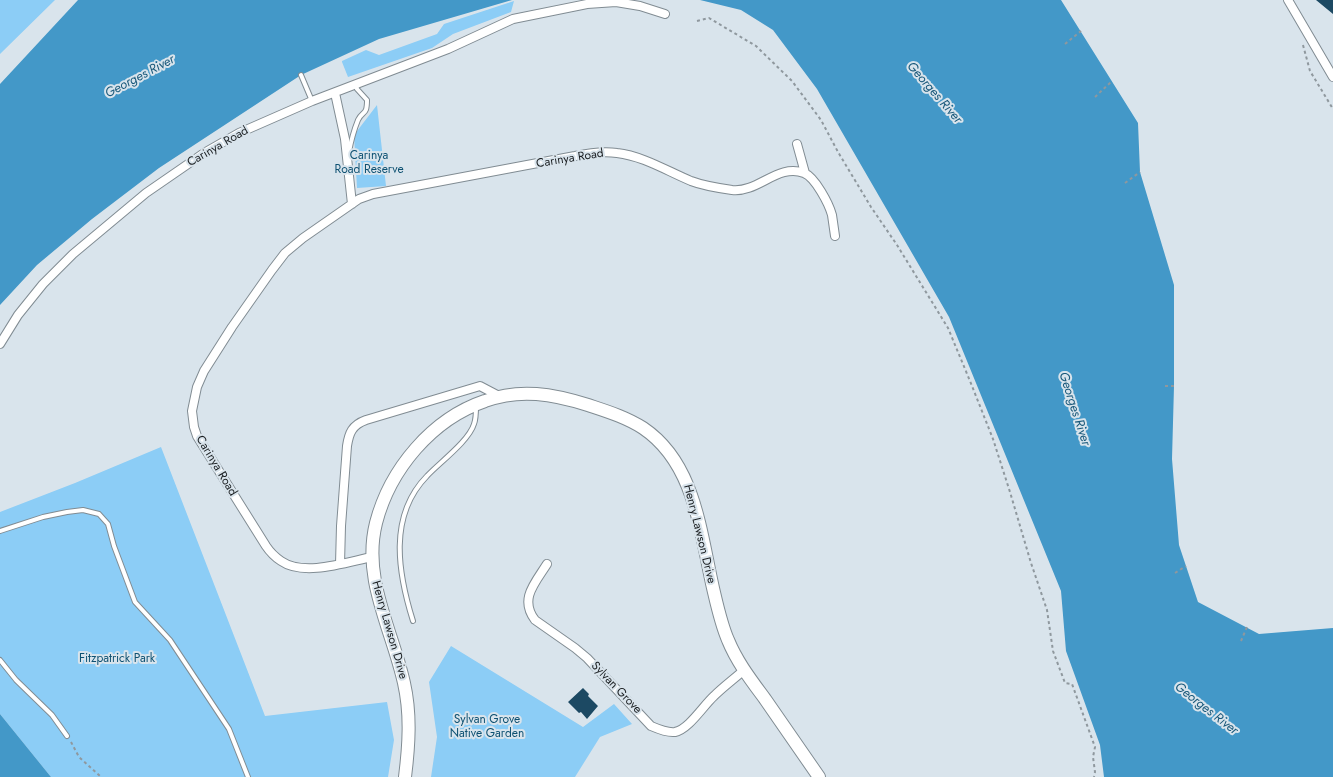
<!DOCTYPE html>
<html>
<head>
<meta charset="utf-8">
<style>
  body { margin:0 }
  canvas { display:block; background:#d9e4ec }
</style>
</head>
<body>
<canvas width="1333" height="777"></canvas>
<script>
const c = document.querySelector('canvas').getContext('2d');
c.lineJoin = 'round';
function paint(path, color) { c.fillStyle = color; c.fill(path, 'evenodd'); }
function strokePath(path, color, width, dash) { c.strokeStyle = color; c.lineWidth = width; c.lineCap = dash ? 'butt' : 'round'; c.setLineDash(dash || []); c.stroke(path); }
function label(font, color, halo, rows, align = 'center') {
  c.font = font + ' Jost,sans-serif'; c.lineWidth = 4; c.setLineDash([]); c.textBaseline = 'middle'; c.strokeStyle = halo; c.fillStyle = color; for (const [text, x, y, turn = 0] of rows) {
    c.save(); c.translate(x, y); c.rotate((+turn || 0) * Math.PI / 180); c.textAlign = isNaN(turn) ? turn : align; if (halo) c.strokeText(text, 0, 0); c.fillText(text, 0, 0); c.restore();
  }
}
paint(new Path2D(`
  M 0,0 L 55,0 L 0,54 Z
  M 514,1 L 511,12 L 453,34 L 432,48 L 348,77 L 342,62 L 342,61 L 366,50 L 379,55 L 437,34 L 444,24 Z
  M 377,105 L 386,186 L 357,188 L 354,135 Z
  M 161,447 L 265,716 L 387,702 L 394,740 L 388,777 L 51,777 L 0,714 L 0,512 L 75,483 Z
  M 451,646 L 583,727 L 614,704 L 632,724 L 600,737 L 575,777 L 431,777 L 437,737 L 429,682 Z`), '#8ccdf6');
paint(new Path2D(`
  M 78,0 L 512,0 L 379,39 L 301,75 L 159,168 L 92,219 L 37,265 L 0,305 L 0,84 Z
  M 700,0 L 1061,0 L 1138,123 L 1140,172 L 1174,285 L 1174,386 L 1172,459 L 1179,545 L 1198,602 L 1259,634 L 1333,628 L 1333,777 L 1104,777 L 1100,745 L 1066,651 L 1061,591 L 949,317 L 817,89 L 773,30 L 741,10 Z
  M 0,714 L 51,777 L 0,777 Z`), '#4398c8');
paint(new Path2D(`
  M 1316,0 L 1333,0 L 1333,14 Z
  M 583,688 L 589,694 L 588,696 L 598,706 L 587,719 L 581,712 L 579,713 L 568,702 Z`), '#1c4963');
const lane = new Path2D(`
  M 301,75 L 312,101
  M 349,152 C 351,141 354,130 358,120 C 363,110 367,116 367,100 L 357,89 L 356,85
  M 0,531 L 43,517 L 67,512 L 83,510 L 99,514 L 108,524 L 114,546 L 135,602 L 170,640 L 229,729 L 248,777
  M 413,621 C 398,573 388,516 427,476 C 439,463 469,441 474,424 C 476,419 476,412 476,406
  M 0,660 L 16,680 L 52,715 L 67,736`);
const street = new Path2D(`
  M 1288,0 L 1333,77
  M 335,93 L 345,139 L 352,204
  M 797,144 L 805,173
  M 0,344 L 18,315 L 43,284 L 73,254 L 146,193 L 204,153 L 239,133 L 312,101 L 448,49 L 513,19 L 587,4 L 616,2 L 640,6 L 665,14
  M 372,557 C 347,562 304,577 281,561 C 275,557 270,552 266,546 L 197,436 L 194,427 L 192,411 L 197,387 L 204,371 L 232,327 L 272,270 L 285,253 L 303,238 L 359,199 L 373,194 L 575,156 C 589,153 603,151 617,153 C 643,156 667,171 691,181 C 704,186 718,188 732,190 C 758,193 778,163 804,173 C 815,177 829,204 832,215 C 833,222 834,229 835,236
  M 340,564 L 341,526 L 347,446 C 349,433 352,425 366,420 L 480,386 L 499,396
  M 547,564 C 535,583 519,599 535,620 L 575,648 L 587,658 L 651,726 C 658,729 667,733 675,732 C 689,729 703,706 714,696 C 723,687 734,679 744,670`);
const secondary = new Path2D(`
  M 405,777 C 409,745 411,714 404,683 C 392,629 362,579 376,523 C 390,469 432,419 485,401 C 520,388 553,394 588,405 C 606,411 626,417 643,428 C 695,463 700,531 713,588 C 717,605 721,624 728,640 C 737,662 751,680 765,699 C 783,725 801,751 819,777`);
strokePath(lane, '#818c93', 6);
strokePath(street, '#818c93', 10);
strokePath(secondary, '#818c93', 14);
strokePath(new Path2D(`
  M 697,21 L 709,18 L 756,46 L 792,81 L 821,120 L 838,152 L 871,207 L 897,245 L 948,328 L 970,381 L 993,439 L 1010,492 L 1031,563 L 1047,610 L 1053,651 L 1065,683 L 1072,684 L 1095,747 L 1093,757 L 1095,772 L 1094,777
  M 1065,44 L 1081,31
  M 1303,45 L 1310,71 L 1333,109
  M 1095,97 L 1112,81
  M 1125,183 L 1140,172
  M 1165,386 L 1174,386
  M 1175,573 L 1186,566
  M 1241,641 L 1247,627
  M 71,742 L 79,757 L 101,777`), '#8f989e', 2, [3, 3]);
strokePath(lane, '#fff', 4);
strokePath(street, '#fff', 8);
strokePath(secondary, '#fff', 12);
label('12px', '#1a1e21', '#d9e4ec', [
  ["Carinya Road",218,147,-30],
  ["Carinya Road",570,159,-9],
  ["Carinya Road",216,466,59],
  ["Henry Lawson Drive",699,534,76],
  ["Henry Lawson Drive",389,630,74],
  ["Sylvan Grove",616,688,46]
]);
label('12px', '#0e5172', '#d9e4ec', [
  ["Carinya",369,156],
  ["Road Reserve",369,170],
  ["Fitzpatrick Park",117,659],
  ["Sylvan Grove",487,720],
  ["Native Garden",487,734]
]);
label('italic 13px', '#18587a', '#d9e4ec', [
  ["Georges River",140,77,-28],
  ["Georges River",934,93,49],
  ["Georges River",1074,409,72],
  ["Georges River",1206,709,38]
]);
</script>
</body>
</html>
